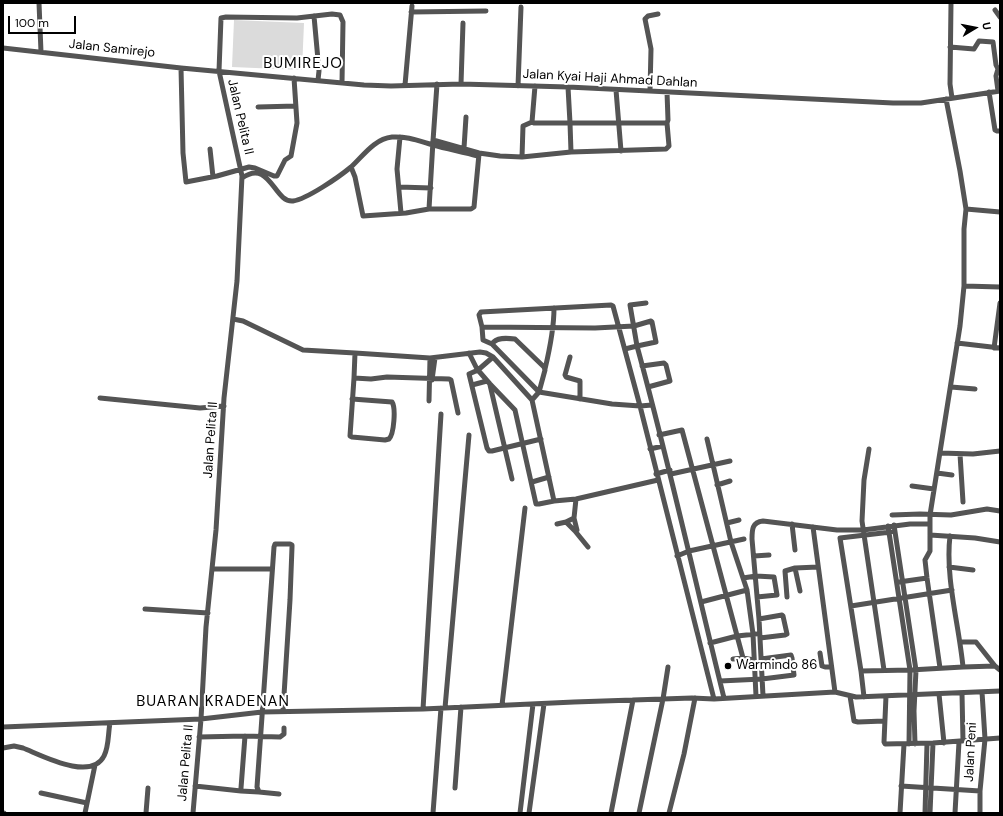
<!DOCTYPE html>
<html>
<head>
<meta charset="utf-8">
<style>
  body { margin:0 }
  #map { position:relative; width:1003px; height:816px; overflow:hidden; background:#fff; font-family:"DM Sans",sans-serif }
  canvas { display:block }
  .frame { position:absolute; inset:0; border:4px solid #000; pointer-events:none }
  .north { position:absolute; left:955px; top:8px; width:40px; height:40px; -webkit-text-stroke:3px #fff; paint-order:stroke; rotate:80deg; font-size:11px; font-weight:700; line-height:16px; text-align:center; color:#000 }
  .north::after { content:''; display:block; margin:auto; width:14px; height:18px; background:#000; clip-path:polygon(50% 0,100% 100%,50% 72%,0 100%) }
  .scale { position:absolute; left:8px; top:16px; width:68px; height:18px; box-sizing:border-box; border:2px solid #000; border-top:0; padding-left:5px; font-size:12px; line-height:14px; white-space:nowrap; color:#000; -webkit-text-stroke:3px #fff; paint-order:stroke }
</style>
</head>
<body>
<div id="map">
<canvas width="1003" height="816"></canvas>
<div class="frame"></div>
<div class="north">U</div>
<div class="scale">100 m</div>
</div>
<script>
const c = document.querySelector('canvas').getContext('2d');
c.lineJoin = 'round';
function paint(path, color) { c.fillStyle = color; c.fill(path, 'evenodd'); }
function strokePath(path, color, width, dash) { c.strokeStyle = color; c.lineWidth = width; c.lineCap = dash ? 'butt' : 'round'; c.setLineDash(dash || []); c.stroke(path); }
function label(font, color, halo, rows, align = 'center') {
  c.font = font + ' "DM Sans",sans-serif'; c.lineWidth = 4; c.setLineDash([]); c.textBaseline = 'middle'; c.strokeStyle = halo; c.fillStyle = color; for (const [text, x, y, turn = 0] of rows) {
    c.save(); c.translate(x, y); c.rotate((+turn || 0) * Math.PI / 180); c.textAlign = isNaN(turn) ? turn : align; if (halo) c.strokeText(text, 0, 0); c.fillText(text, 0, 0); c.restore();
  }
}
paint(new Path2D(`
  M 234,20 L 304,23 L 302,70 L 232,67 Z`), '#dbdbdb');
strokePath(new Path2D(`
  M 39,3 L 41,52
  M 951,3 L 950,84 L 952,98
  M 995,10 L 1000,17
  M 411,12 L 486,11
  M 314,16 L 319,71 L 318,80
  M 950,47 L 974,49 L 979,41 L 993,42 L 996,65 L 998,69 L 996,76 L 998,91
  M 3,48 L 181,68 L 364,85 L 391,86 L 461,84 L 568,87 L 893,103 L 921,103 L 1000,91
  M 181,68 L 183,153 L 186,182 L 217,176 L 249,167 L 255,168 L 274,176 L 277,176 L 285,160 L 291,156 L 297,123 L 294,78
  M 461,84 L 463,23
  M 405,85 L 412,6
  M 518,86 L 521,7
  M 535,86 L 532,122 L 534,123 L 570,123 L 568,87
  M 616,90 L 621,151
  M 650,91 L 651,49 L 645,19 L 648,16 L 658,14
  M 989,92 L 995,130 L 997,131 L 1000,131
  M 946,99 L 960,171 L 966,209 L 964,229 L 964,286
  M 258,107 L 296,106
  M 400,137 L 397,169 L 401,213
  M 433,140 L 479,153 L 500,156 L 522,157 L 571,152 L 666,149 L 669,146 L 667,123 L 668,120 L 667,92
  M 464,148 L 466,117
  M 210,149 L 213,177
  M 571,152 L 570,123 L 667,123
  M 522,157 L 523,126 L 532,122
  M 351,167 L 355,177 L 363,216 L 406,213 L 429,209 L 471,209 L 474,207 L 479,154
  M 242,178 C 270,158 274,203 293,201 C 307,199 339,177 351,167 C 363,156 374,139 392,137 C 407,136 419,141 433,145 C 448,149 463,152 478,156
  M 399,187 L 431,188
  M 429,209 L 433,141 L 437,84
  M 966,209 L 1000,212
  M 233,319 L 243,321 L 303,350 L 355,353 L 354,378 L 371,379 L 387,377 L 449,379 L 451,380 L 458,413
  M 482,327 L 479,315 L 481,312 L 611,305 L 613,306 L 640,406 L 714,699
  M 957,343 L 1000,348
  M 492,344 C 496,337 507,338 515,339 L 544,367 L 545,370 L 539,392 L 532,400 L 554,501 L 576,499 L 658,480
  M 994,348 L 1000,303
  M 625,349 L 637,346 L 630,305 L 646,303
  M 355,353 L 430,358
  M 469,353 L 477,369 L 490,384 L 515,410 L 536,504 L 539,504 L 554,501
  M 493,357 L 478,370 L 469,374 L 487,448 L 489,451 L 492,451 L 541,439
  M 570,357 L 565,375 L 566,377 L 580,381 L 580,399
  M 642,366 L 664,363 L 666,365 L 670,381 L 648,387
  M 545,369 C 550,348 554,329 554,308
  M 432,380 L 435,358
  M 472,385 L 487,381
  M 490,385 L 512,479
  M 951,387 L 975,389
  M 100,398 L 200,408 L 224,406
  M 352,399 L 392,402 C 396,408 394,434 389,439 L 385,440 L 352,437 L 350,436 L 354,378
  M 429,401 L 430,358 L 480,352 L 486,353 L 493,357 L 532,400
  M 652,405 L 640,406 L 612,404 L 539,392 L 492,344 L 483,340 L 482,327 L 595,328 L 634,326 L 651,321 L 652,322 L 656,342 L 637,346 C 669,463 695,581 724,698
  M 659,435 L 682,430 L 743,658
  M 650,449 L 663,446
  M 869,449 L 864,480 L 862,521 L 884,670
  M 940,453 L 973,454 L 1000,451
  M 960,454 L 963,502
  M 937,473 L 952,475
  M 656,474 L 670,470
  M 671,474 L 730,461
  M 532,482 L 549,477
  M 717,485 L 730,481
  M 912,486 L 934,489
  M 892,515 L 920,514 L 951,515 L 987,509 L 1000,511
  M 566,522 L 575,531 L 577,530 L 574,518 L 576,499
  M 727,523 L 739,520
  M 557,524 L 566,522 L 574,518
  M 792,524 L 795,550
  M 894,525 L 916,670 L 914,711 L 915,744
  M 888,526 L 910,670 L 909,744
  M 813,527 L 835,692
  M 575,531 L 588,547
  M 930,535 L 975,538 L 1000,542
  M 950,536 C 945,577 959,625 963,667
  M 677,556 L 689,551 L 744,539
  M 754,556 L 769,555
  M 949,567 L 973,570
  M 795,568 L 800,591
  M 212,569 L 272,569
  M 743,578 L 756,576 L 774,577 L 777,595 L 757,597
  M 899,582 L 927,578
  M 747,590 L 753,634 L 756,696
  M 787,597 L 785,571 L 795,568 L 818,567
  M 701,602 L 747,590 L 731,542 L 707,439
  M 851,606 L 952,590
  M 145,609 L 208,613
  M 759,619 L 782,615 L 783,616 L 787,634 L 785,635 L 760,638
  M 960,642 L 976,642 L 995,666
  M 710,643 L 737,636 L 756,634
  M 820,653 L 822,666 L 825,667 L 831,667
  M 733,659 L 743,658 L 754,660
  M 940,668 L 927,578 L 925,560 L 930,551 L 930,515 L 960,326 L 964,286 L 1000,287
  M 861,671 L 910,670 L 963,667 L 995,666 L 1000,670
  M 720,681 L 762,679 L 794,675 L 792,658 L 791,655 L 761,659
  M 962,693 L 963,741
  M 939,694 L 944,743
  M 763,696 L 759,619 L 752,539 C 752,530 752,522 763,521 L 837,530 L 863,530 L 910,524 L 930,524
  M 850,696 L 854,721 L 858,722 L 884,721
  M 886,696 L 884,742 L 885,744 L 933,743 L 1000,738
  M 864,697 L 861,671 L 840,538 L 891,532
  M 502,705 L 525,508
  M 445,708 L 469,435
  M 423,709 L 441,414
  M 3,727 L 201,719 L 262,712 L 423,709 L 574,702 L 692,698 L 714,699 L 835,692 L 856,697 L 1000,691
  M 245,736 L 280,737 L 284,734 L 284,728
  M 3,748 L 14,746 L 23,748 C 41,755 91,782 104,756 C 109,747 108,733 110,723
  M 195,786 L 241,791 L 241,788 L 245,736 L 199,737
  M 901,786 L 980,791
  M 455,788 L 461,707
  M 241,791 L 259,792
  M 41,793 L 87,803
  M 279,794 L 259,792 L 257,787 L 274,547 L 275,544 L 290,544 L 292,545 L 292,547 L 290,600 L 283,711
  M 3,813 L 4,813
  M 85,813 L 95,765
  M 146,813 L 148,788
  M 193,813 L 201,719 L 206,627 L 216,530 L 224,398 L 237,281 L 242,176 L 219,71 L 221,18 L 226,17 L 297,18 L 332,14 L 340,15 L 343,22 L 342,83
  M 433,813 L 441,708
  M 520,813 L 533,704
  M 529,813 L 544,704
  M 611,813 L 633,700
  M 639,813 L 663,699 L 668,667
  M 669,813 L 684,754 L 695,698
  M 900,813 L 904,744
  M 925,813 L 927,744
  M 930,813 L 933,743
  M 955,813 L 959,742
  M 980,813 L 980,791 L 985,739 L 982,692`), '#545454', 5);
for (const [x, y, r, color] of [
  [728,666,4,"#000"]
]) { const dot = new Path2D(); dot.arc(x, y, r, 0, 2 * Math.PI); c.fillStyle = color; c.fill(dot); strokePath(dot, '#fff', 1.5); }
label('13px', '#000', '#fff', [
  ["Jalan Samirejo",112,49,6],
  ["Jalan Kyai Haji Ahmad Dahlan",610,79,3],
  ["Jalan Pelita II",240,117,77],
  ["Jalan Pelita II",211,440,-86],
  ["Jalan Peni",971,752,-87],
  ["Jalan Pelita II",186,763,-85]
]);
label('13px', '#000', '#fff', [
  ["Warmindo 86",736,666]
], 'left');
c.letterSpacing = '1px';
label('15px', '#000', '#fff', [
  ["BUMIREJO",303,64],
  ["BUARAN KRADENAN",213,702]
]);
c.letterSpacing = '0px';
</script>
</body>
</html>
